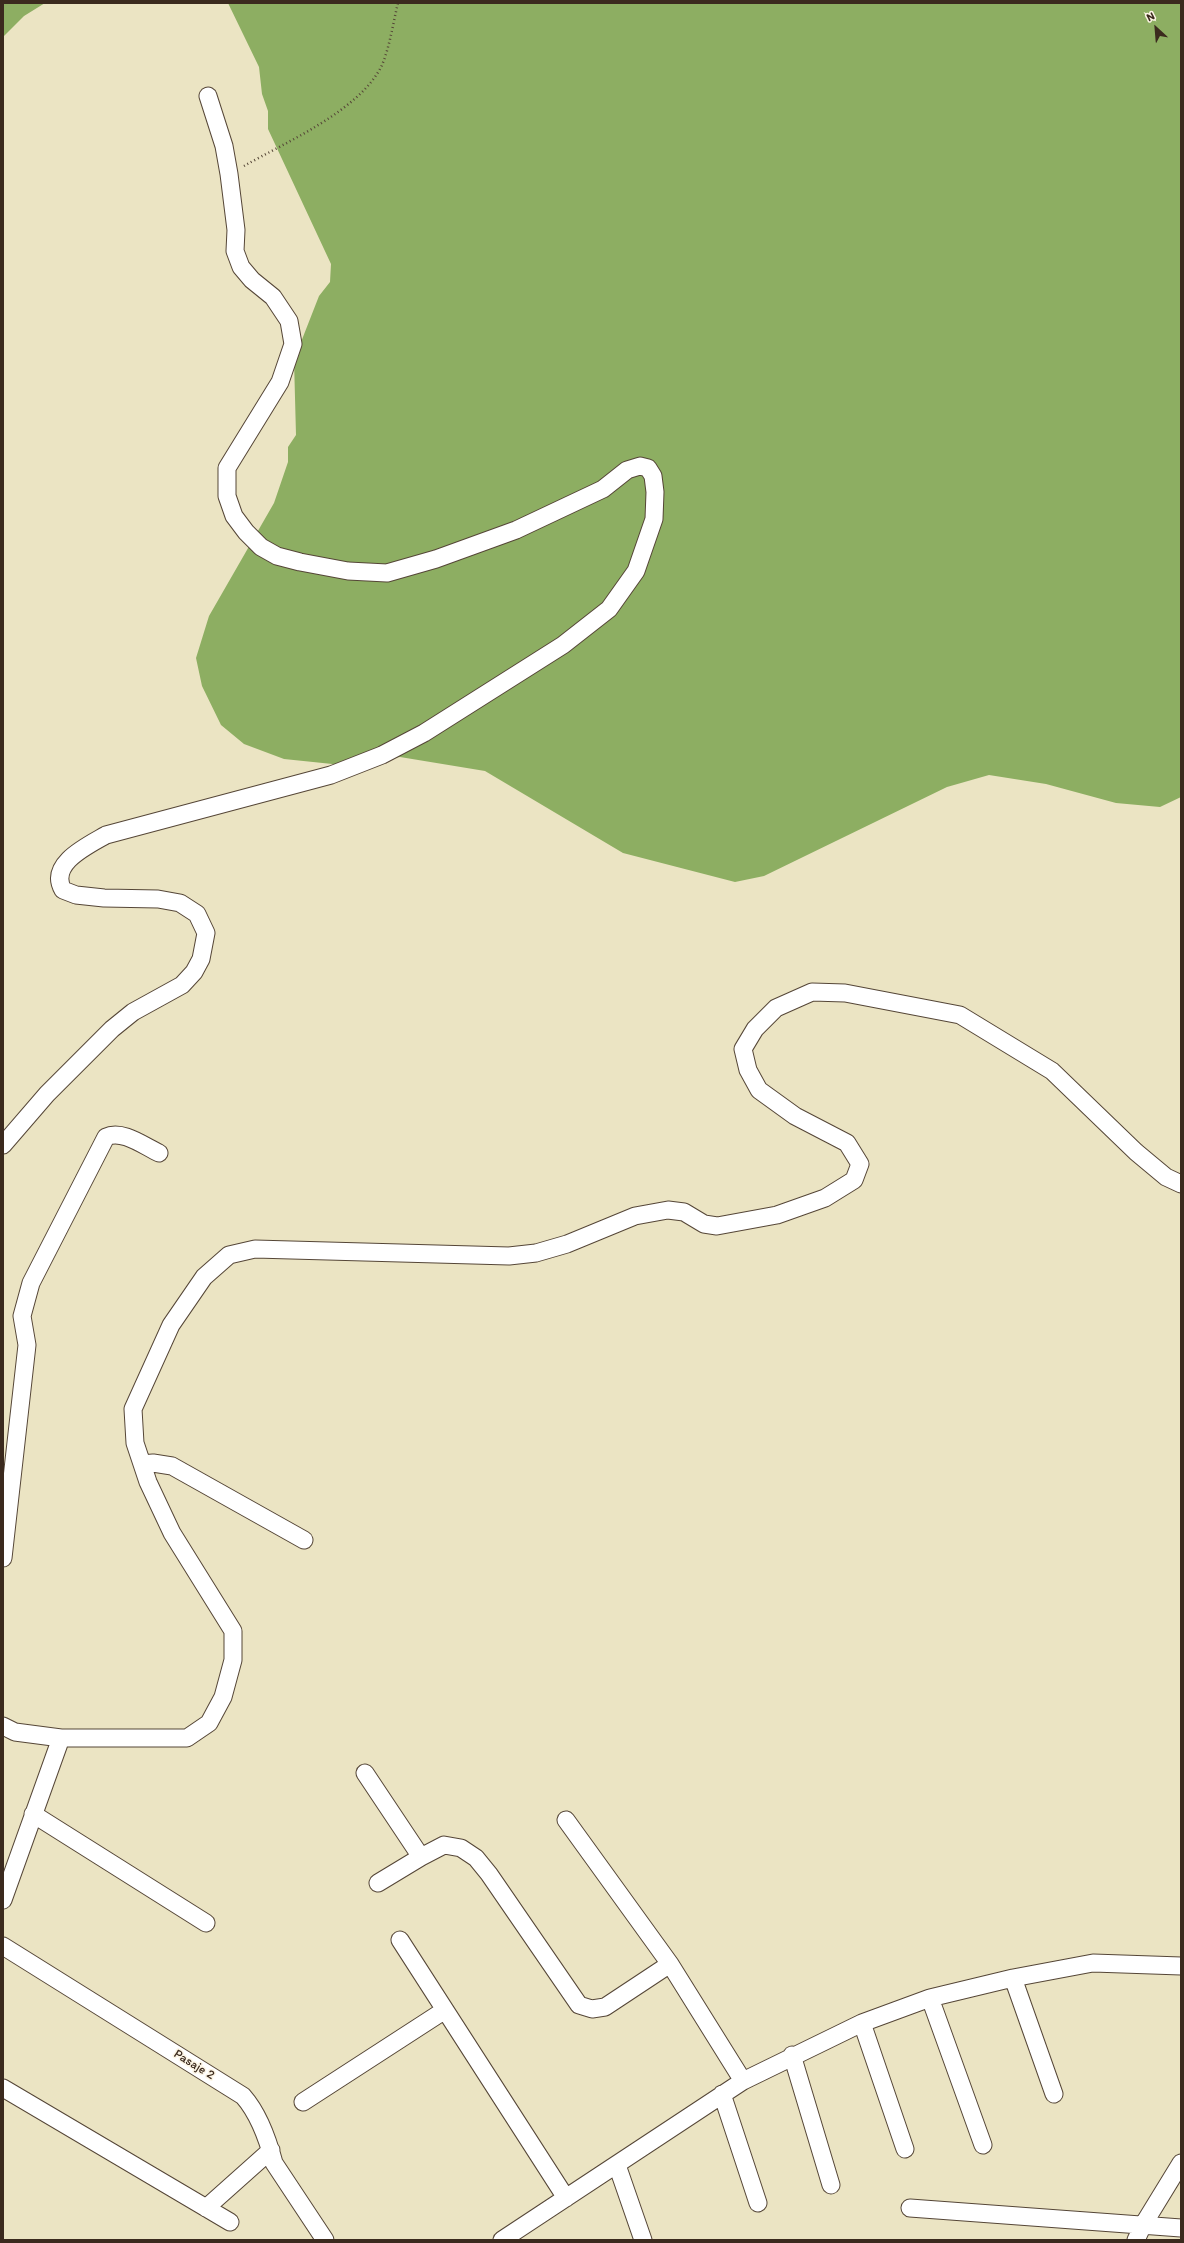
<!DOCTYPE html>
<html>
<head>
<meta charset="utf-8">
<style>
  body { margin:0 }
  #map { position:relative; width:1184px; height:2243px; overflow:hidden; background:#ebe4c3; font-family:Itim,sans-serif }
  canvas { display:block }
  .frame { position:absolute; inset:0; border:4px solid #3b2a1e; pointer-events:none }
  .north { position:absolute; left:1136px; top:8px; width:40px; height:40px; -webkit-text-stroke:3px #fcf5e5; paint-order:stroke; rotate:334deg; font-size:11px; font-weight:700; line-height:16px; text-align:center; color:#3b2a1e }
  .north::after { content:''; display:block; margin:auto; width:14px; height:18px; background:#3b2a1e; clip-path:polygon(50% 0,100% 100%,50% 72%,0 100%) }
</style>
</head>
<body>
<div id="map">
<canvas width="1184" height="2243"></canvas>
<div class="frame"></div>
<div class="north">N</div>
</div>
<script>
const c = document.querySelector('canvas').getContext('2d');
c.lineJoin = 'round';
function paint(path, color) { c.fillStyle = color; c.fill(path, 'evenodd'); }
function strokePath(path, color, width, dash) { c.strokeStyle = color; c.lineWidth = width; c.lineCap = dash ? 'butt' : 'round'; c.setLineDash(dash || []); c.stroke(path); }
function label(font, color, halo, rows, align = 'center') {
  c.font = font + ' Itim,sans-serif'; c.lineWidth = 3; c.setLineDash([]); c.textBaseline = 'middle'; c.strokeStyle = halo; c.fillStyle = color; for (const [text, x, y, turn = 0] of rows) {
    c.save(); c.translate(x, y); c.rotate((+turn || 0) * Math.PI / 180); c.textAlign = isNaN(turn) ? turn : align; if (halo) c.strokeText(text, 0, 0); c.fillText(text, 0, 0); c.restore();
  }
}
paint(new Path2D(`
  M 3,3 L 45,3 L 24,16 L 3,37 Z
  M 228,3 L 1181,3 L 1181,797 L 1160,807 L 1116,803 L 1046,784 L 989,775 L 947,787 L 764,876 L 735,882 L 623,853 L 485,771 L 400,757 L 342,765 L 284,759 L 244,744 L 221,725 L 202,686 L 196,658 L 209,616 L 274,503 L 288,462 L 288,447 L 296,435 L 294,360 L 319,296 L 330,282 L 331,264 L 268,129 L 268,111 L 262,94 L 259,67 Z`), '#8dae62');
const minor = new Path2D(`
  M 3,1145 L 47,1094 L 112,1029 L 133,1012 L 182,985 L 194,972 L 201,959 L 206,933 L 197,914 L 180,903 L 158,899 L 104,898 L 76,895 L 63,890 C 48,864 87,846 106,835 L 331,775 L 382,755 L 424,733 L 563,645 L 609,609 L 636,571 L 654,519 L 655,492 L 653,476 L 648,468 L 640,466 L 627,470 L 603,489 L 516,530 L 436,559 L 387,573 L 348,571 L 300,562 L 277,556 L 261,547 L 246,532 L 234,516 L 227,496 L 227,468 L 280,382 L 293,344 L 289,321 L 273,297 L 252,280 L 241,267 L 235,251 L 236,230 L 229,174 L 224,146 L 208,96
  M 142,1464 L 153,1463 L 172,1466 L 304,1540
  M 3,1558 L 27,1345 L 22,1316 L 31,1283 L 106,1137 C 122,1129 144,1146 159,1153
  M 3,1726 L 15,1732 L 61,1738 L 187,1738 L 209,1723 L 223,1697 L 233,1660 L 233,1631 L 172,1533 L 148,1482 L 135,1443 L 133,1409 L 171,1325 L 204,1277 L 229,1255 L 255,1249 L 509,1256 L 536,1253 L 567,1244 L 635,1216 L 668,1210 L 684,1212 L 704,1224 L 717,1226 L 777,1215 L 825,1198 L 854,1180 L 860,1164 L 847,1143 L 795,1116 L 759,1090 L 748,1070 L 743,1049 L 755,1029 L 776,1008 L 812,992 L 845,993 L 960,1015 L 1052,1071 L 1136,1152 L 1166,1177 L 1181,1184
  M 365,1773 L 421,1857
  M 33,1814 L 206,1923
  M 566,1820 L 670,1964 L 743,2081
  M 378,1883 L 421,1857 L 444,1845 L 461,1848 L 476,1858 L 489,1874 L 579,2005 L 592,2009 L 605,2007 L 670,1964
  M 3,1900 L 61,1738
  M 400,1940 L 566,2198
  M 3,1946 L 243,2096 C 258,2113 268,2140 274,2163 L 325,2240
  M 1013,1978 L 1054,2094
  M 930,1998 L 983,2145
  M 862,2023 L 905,2149
  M 792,2055 L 831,2185
  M 3,2088 L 230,2222
  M 722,2094 L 758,2203
  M 303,2102 L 445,2010
  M 617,2165 L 643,2240
  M 206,2208 L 271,2150
  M 910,2208 L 1181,2228
  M 502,2240 L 743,2081 L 862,2023 L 930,1998 L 1013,1978 L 1093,1963 L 1181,1966
  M 1136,2240 L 1143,2225 L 1181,2163`);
strokePath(minor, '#554637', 19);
strokePath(new Path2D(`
  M 244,166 C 286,142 361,110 382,65 C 390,46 393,23 398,3`), '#554637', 2.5, [1, 3]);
strokePath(minor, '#fff', 17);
label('13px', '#3b2a1e', '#fcf5e5', [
  ["Pasaje 2",194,2065,32]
]);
</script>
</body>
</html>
